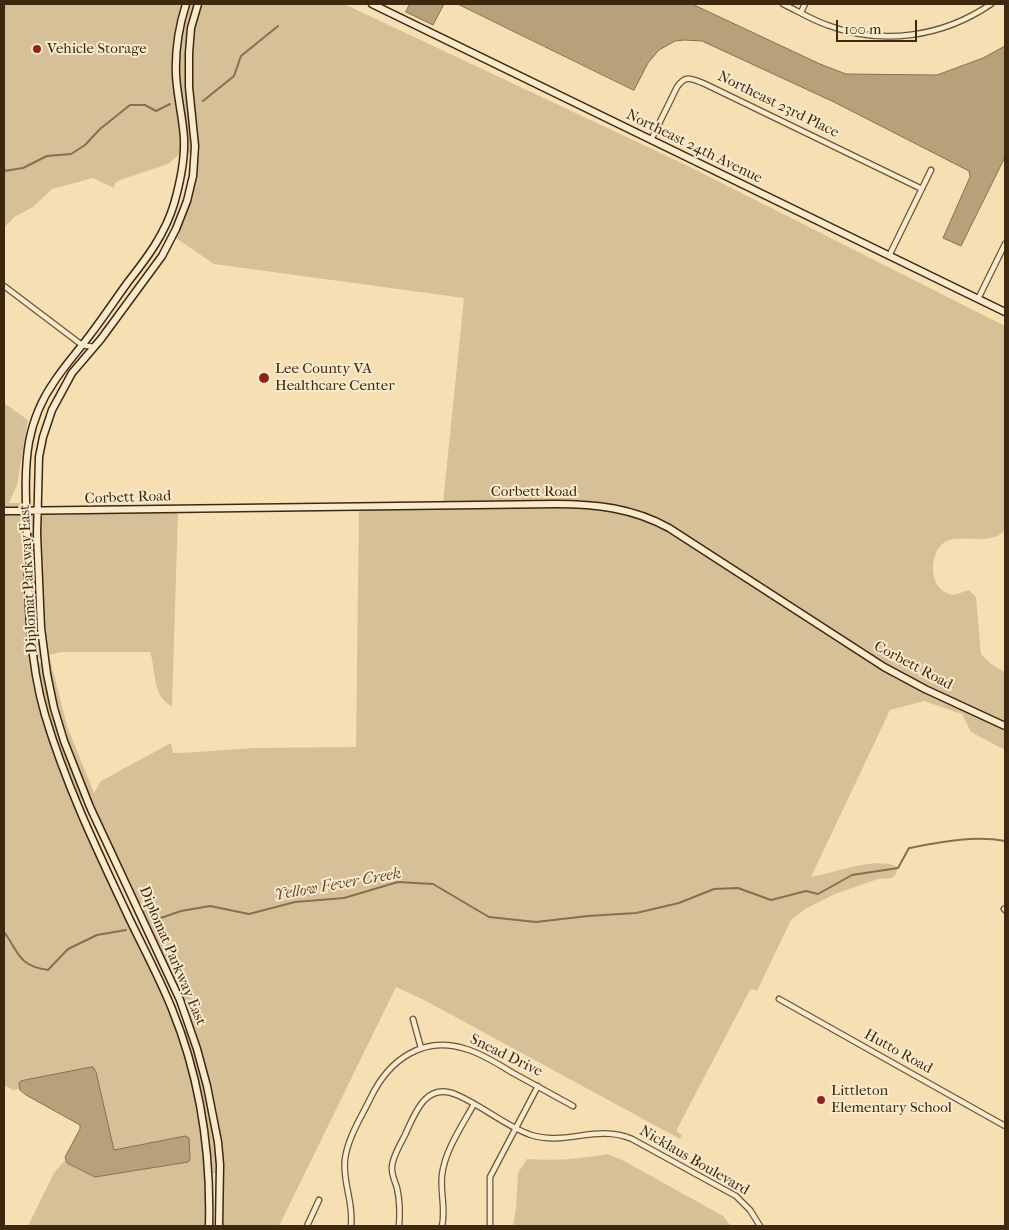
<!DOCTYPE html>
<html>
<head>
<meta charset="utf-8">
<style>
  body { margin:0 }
  #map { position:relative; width:1009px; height:1230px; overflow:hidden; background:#f6dfb3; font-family:"IM FELL French Canon",serif }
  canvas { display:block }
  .frame { position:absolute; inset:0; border:5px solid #3c290e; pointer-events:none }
  .scale { position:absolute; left:836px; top:20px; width:81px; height:22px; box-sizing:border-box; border:2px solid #3c290e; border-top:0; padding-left:6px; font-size:15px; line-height:18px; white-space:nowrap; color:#3c290e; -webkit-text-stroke:4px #f9eace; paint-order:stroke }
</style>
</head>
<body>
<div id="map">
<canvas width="1009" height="1230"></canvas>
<div class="frame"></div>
<div class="scale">100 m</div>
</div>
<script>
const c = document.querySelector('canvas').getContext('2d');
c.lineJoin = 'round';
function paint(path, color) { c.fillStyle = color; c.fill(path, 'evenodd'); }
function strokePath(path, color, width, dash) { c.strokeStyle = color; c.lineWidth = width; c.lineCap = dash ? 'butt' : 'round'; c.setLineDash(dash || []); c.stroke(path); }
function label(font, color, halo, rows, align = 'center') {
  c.font = font + ' "IM FELL French Canon",serif'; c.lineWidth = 4; c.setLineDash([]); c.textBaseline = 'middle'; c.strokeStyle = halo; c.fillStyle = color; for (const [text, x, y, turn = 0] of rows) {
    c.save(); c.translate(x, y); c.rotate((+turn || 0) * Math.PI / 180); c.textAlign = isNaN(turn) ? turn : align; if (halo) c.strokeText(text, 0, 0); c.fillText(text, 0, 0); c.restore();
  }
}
paint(new Path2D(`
  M 4,4 L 183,4 L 175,39 L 173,62 L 181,153 L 168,164 L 120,180 L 115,183 L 114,188 L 93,178 L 52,189 L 33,207 L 14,217 L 4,228 Z
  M 189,4 L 195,4 C 179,51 189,98 192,146 L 192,153 L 187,153 L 179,63 L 184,23 Z
  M 201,4 L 344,4 L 686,165 L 1005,326 L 1005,530 C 987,552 945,522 935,556 C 932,564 932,574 936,582 C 939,590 946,594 954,595 L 969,590 L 976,597 L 981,654 L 991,664 L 1005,672 L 1005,722 L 926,686 L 885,664 L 695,541 L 650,515 L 620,506 L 582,501 L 443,503 L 464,298 L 214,264 L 176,238 C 190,210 197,179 198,149 C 198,128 194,108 192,87 C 190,59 192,31 201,4 Z
  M 4,403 L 28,420 L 17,485 L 9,503 L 23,503 L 23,509 L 4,508 Z
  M 581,507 L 620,512 L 641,518 L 665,531 L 853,651 L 1005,729 L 1005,750 L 971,732 L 962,714 L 924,701 L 890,710 L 811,877 C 835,873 875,856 898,867 L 896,874 L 892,878 L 878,879 L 835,894 L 805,909 L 791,920 L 757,991 L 753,989 L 750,990 L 677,1129 L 677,1132 L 682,1135 L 680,1139 L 426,1001 L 396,987 L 279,1226 L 222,1226 C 223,1198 223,1171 221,1143 C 217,1097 200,1045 183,1001 C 176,982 167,964 158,946 C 148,924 140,902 129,880 C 106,834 83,788 67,739 C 43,667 39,590 41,515 L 178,512 L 172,706 C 152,698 156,669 150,652 L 62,652 L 49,655 L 67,726 L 94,793 L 101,781 L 171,743 L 173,753 L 181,753 L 254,748 L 356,747 L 359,509 Z
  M 4,514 L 23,514 L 25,576 L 42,714 L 122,908 L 163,996 L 176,1027 L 197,1102 L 202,1128 L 206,1181 L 206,1226 L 28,1226 L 54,1173 L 65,1160 L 67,1163 L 95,1177 L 188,1162 L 190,1160 L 189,1138 L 185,1136 L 114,1150 L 95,1069 L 19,1087 L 20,1089 L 13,1090 L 4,1085 Z
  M 30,515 L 35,515 L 35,579 L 41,657 L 37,658 L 31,576 Z
  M 38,663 L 42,663 C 50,710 66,753 83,798 L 79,799 C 62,755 45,711 38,663 Z
  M 187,1030 C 202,1076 216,1124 216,1173 L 212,1173 C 211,1125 197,1078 183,1031 Z
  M 608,1154 L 624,1161 L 723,1216 L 731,1226 L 513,1226 L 516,1208 L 518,1173 L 527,1159 C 555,1161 581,1159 608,1154 Z`), '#d6c097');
const water = new Path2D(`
  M 410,4 L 444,4 L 433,25 L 406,12 Z
  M 458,4 L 692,4 L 820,64 L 846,74 L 937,75 L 983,58 L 1005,46 L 1005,157 L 961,246 L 943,238 L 970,177 L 969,171 L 834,102 L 702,41 L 684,40 L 675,41 L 659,50 L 648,63 L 634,90 Z
  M 93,1067 L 96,1072 L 114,1150 L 185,1136 L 189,1138 L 190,1160 L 188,1162 L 95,1177 L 67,1163 L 65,1157 L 80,1129 L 80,1125 L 26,1095 L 20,1090 L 19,1084 L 21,1081 Z`);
paint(water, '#b7a17b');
strokePath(water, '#86714f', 1);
strokePath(new Path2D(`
  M 203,101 L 234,76 L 241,56 L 278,26
  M 4,171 L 23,168 L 47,156 L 71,154 L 85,145 L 100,129 L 130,105 L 145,105 L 156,111 L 170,104
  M 152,921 L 181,911 L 210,906 L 249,914 L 295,902 L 344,898 L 398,882 L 433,884 L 489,917 L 536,922 L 588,916 L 636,913 L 679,903 L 714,889 L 738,888 L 771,900 L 806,891 L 818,894 L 852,875 L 898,868 L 909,848 C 941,842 974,835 1005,841
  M 4,932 C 19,952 18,966 48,970 L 68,949 L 97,935 L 126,930`), '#86714f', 2);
const street = new Path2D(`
  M 783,4 C 798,11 812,20 827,25 C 882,46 943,37 991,4
  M 801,12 L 805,4
  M 651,140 L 677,87 C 686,74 692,79 705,84 L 922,189
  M 889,256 L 931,170
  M 4,286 L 82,345 L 94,347
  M 978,299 L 1005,244
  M 1004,909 L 1005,910
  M 779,999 L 1005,1126
  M 413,1019 L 421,1048
  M 307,1226 L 319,1200
  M 351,1226 C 354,1202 342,1182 345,1159 C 348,1137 362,1116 371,1097 C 389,1060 423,1035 466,1049 C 483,1054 498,1064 513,1073 C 533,1084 553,1095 573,1106
  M 399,1226 C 400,1214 400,1201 397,1188 C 395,1181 391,1174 392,1166 C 393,1156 400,1145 405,1135 C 415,1113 426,1081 457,1095 C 483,1106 505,1126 531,1135 C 566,1146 597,1124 632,1139 L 736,1196 L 750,1210 L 760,1226
  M 442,1226 C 446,1209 440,1192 442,1175 C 445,1150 462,1126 474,1104
  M 490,1226 L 490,1177 L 538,1086`);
const secondary = new Path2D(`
  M 186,4 C 179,26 175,51 176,75 C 177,96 183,118 184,139 C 185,161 180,183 174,204 C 165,234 147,258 128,282 C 115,300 103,318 90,335 C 78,351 65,365 54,382 C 42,399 33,421 29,442 C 24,471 26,503 27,533 C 28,593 28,657 45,715 C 66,786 99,854 130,920 C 144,949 160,979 172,1009 C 200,1078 211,1152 209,1226
  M 198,4 L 191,28 L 189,53 L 189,87 L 195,146 L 193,176 L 187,201 L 176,229 L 162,256 L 101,339 L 72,373 L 52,410 L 43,437 L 39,457 L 37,534 L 41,628 L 47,674 L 54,708 L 64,741 L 90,807 L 180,1000 L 197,1049 L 207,1086 L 218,1142 L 220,1165 L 219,1226
  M 372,4 L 1005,312
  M 4,511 L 555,504 C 596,504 633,508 669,528 L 884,667 L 925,689 L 1005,726`);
strokePath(street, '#6a5637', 7);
strokePath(secondary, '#3c290e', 9);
strokePath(street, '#f9eace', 4.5);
strokePath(secondary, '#f9eace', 6);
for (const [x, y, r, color] of [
  [37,49,5,"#8f2418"],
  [264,378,6,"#8f2418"],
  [821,1100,5,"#8f2418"]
]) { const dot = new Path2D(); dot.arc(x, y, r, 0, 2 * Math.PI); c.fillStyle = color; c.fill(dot); strokePath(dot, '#f9eace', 2); }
label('15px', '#3c290e', '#f9eace', [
  ["Vehicle Storage",47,49],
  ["Lee County VA",275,369],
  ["Healthcare Center",275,386],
  ["Littleton",831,1091],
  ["Elementary School",831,1108]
], 'left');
label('15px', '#3c290e', '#f9eace', [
  ["Northeast 23rd Place",778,105,26],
  ["Northeast 24th Avenue",694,147,26],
  ["Corbett Road",534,492],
  ["Corbett Road",128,498,-2],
  ["Diplomat Parkway East",29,579,-93],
  ["Corbett Road",913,666,28],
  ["Diplomat Parkway East",172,956,67],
  ["Hutto Road",898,1052,29],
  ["Snead Drive",506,1056,26],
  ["Nicklaus Boulevard",694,1161,30]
]);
label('italic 16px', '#614d2f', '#f9eace', [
  ["Yellow Fever Creek",338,885,-10]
]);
</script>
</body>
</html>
